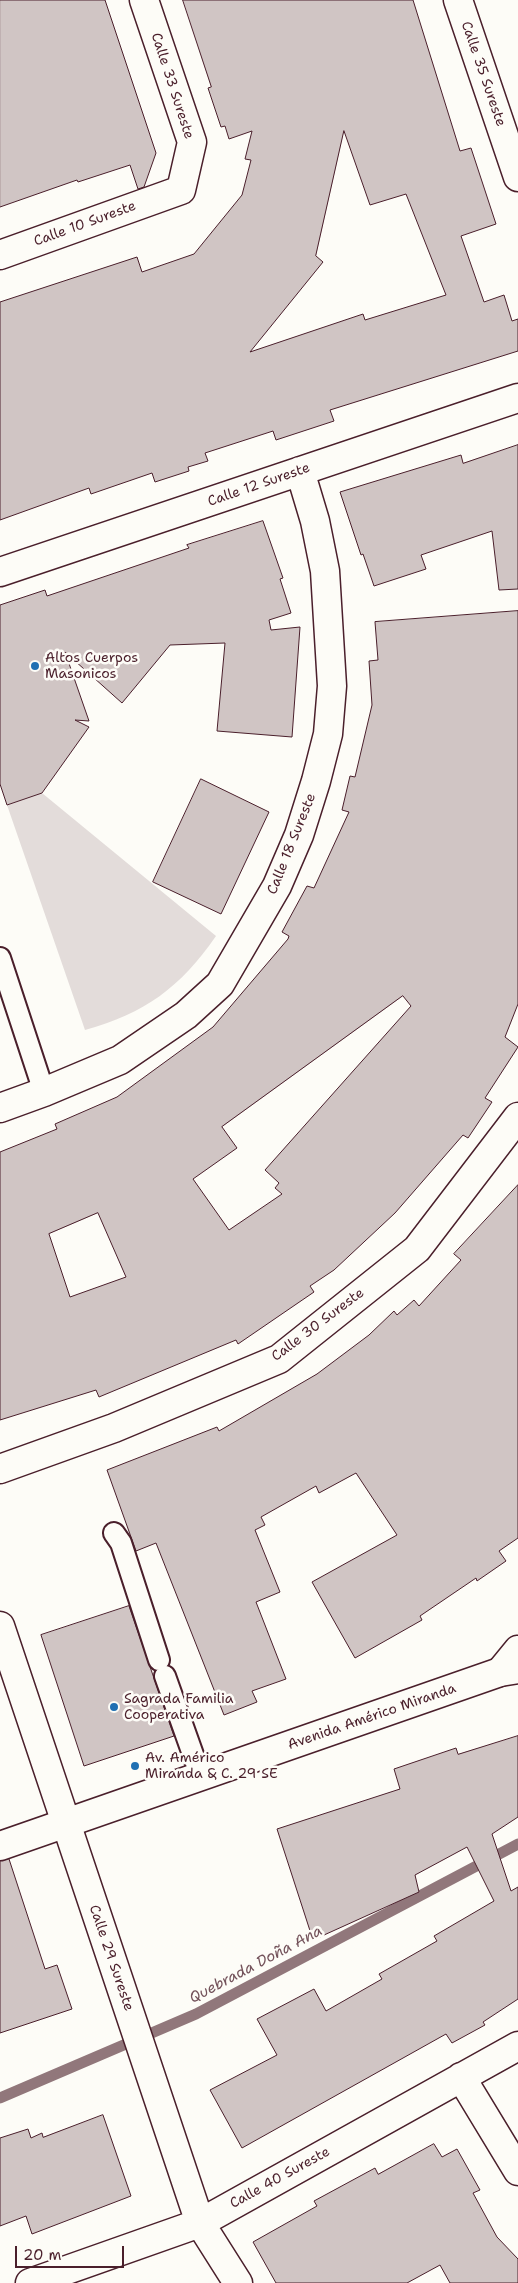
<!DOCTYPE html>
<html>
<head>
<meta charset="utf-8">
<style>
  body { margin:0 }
  #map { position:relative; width:518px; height:2283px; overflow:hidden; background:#fdfcf7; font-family:"Shantell Sans",sans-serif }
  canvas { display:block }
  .scale { position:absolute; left:15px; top:2246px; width:109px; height:22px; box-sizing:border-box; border:2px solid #4a1f2b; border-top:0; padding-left:6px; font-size:15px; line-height:18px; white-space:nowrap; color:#4a1f2b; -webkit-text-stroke:4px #fdfcf7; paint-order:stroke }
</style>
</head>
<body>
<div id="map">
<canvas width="518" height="2283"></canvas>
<div class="scale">20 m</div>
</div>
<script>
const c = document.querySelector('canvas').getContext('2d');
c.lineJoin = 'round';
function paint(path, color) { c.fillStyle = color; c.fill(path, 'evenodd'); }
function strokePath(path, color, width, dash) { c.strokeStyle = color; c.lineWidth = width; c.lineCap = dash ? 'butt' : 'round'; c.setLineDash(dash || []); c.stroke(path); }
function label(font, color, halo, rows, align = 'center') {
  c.font = font + ' "Shantell Sans",sans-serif'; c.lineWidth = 5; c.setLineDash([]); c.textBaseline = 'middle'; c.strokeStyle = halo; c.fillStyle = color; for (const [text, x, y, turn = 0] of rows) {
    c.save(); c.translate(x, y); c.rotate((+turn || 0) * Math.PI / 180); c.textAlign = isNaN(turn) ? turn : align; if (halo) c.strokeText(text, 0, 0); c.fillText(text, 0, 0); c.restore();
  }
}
paint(new Path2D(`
  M 42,793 L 216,936 C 180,988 145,1013 85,1030 L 7,805 Z`), '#e3dcda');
strokePath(new Path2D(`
  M 0,2098 L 196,2014 L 518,1844`), '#91777b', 11);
const building = new Path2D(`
  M 0,0 L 105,0 L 156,153 L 144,187 L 138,189 L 130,165 L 78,182 L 77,180 L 0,207 Z
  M 183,0 L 413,0 L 460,151 L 471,148 L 496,224 L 461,236 L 484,302 L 504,295 L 512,321 L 518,319 L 518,351 L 330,410 L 334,421 L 276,440 L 273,431 L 205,453 L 208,461 L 188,467 L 189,471 L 155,482 L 152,473 L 91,494 L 89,488 L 0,520 L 0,302 L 137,257 L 142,272 L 194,254 L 242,195 L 251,160 L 245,159 L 252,131 L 229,139 L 225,126 L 221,127 L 208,88 L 211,87 ZM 344,131 L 370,205 L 406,194 L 446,295 L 365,320 L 363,314 L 250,352 L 323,262 L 316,256 Z
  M 518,445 L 518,589 L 499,590 L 492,531 L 421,555 L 426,569 L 374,586 L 363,554 L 361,555 L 340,492 L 461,455 L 463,463 Z
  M 263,521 L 283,578 L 280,579 L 291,613 L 269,620 L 271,630 L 300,627 L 292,737 L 217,731 L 225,643 L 170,645 L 122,703 L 65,652 L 89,721 L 75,720 L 89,727 L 42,793 L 7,805 L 0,784 L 0,605 L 45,590 L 47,596 L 189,548 L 187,545 Z
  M 518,611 L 518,1004 L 505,1037 L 518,1047 L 485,1098 L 492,1102 L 468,1138 L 463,1135 L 395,1213 L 334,1270 L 310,1286 L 314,1292 L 238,1344 L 236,1340 L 99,1397 L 96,1390 L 0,1420 L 0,1152 L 57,1129 L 55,1124 L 117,1097 L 213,1027 L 288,939 L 289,936 L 282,932 L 307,886 L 314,888 L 349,812 L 342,810 L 350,776 L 355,777 L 372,705 L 369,661 L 378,660 L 375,622 ZM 403,996 L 411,1006 L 265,1170 L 279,1183 L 275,1188 L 282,1194 L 229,1230 L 193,1179 L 237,1148 L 222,1127 ZM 98,1213 L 126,1277 L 70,1297 L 49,1234 Z
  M 201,779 L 269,812 L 221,914 L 153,882 Z
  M 518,1185 L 518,1538 L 499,1551 L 506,1561 L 477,1581 L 476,1578 L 420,1616 L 422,1620 L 355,1658 L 312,1582 L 397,1535 L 356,1473 L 319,1493 L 316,1486 L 261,1517 L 265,1525 L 255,1530 L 280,1592 L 256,1602 L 286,1679 L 252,1691 L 257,1702 L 224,1715 L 156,1543 L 136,1551 L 107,1470 L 217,1427 L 219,1431 L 317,1374 L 369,1335 L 394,1311 L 397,1315 L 414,1300 L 419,1306 L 461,1260 L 454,1254 Z
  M 129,1606 L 174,1736 L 84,1766 L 41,1635 Z
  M 518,1736 L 518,1817 L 492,1834 L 511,1891 L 518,1887 L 518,1999 L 483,2022 L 485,2025 L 452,2043 L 446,2034 L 242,2148 L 210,2090 L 277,2055 L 257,2019 L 314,1989 L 326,2011 L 382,1979 L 379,1974 L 437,1941 L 434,1936 L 494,1901 L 467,1847 L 415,1875 L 419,1892 L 313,1940 L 277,1829 L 400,1789 L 394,1769 L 456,1748 L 458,1754 Z
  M 9,1859 L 45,1969 L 57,1965 L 72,2009 L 0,2033 L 0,1861 Z
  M 103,2115 L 131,2196 L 32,2234 L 26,2216 L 0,2226 L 0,2138 L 28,2129 L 31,2138 L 42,2133 L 43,2137 Z
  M 434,2144 L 442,2157 L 457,2149 L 480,2190 L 473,2193 L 497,2237 L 518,2259 L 518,2283 L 450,2283 L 440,2265 L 407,2283 L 276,2283 L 253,2242 L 317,2206 L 314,2201 L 375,2168 L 378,2174 Z`);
paint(building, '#d0c5c4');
strokePath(building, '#4a1f2b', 1);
const service = new Path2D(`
  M 0,958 L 44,1092
  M 114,1533 L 121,1543 L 159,1660
  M 165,1676 L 201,1777`);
const minor = new Path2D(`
  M 458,0 L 518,177
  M 0,255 L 181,190 L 192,142 L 144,0
  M 0,572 L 518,398
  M 0,1108 L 44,1092 L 120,1060 L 186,1015 L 220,984 L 277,886 L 299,835 L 316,781 L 328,734 L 332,686 L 325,571 L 315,521 L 300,471
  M 0,1469 L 114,1428 L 279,1359 L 417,1249 L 518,1117
  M 0,1626 L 200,2223 L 238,2283
  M 500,1672 L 518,1650
  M 461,2077 L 518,2171
  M 30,2283 L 200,2223 L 518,2046`);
const tertiary = new Path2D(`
  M 0,1846 L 500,1672 L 518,1669`);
strokePath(service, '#4a1f2b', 24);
strokePath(minor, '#4a1f2b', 31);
strokePath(tertiary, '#4a1f2b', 31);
strokePath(service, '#fdfcf7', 20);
strokePath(minor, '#fdfcf7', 28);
strokePath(tertiary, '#fdfcf7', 28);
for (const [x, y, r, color] of [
  [35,666,5,"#1f6fb2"],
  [114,1707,5,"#1f6fb2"],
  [135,1766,5,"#1f6fb2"]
]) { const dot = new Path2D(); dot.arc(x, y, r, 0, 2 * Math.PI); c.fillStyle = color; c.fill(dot); strokePath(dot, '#fdfcf7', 2); }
label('14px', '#4a1f2b', '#fdfcf7', [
  ["Calle 35 Sureste",483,74,71],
  ["Calle 33 Sureste",172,86,72],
  ["Calle 10 Sureste",85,224,-20],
  ["Calle 12 Sureste",259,485,-19],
  ["Calle 18 Sureste",292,844,-68],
  ["Calle 30 Sureste",318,1325,-37],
  ["Avenida Américo Miranda",372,1717,-19],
  ["Calle 29 Sureste",111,1958,71],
  ["Calle 40 Sureste",280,2178,-29]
]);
label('14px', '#4a1f2b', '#fdfcf7', [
  ["Altos Cuerpos",45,658],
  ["Masonicos",45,674],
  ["Sagrada Familia",124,1699],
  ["Cooperativa",124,1715],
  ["Av. Américo",145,1758],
  ["Miranda & C. 29 SE",145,1774]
], 'left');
label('italic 15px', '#73525a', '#fdfcf7', [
  ["Quebrada Doña Ana",256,1965,-28]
]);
</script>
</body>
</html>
